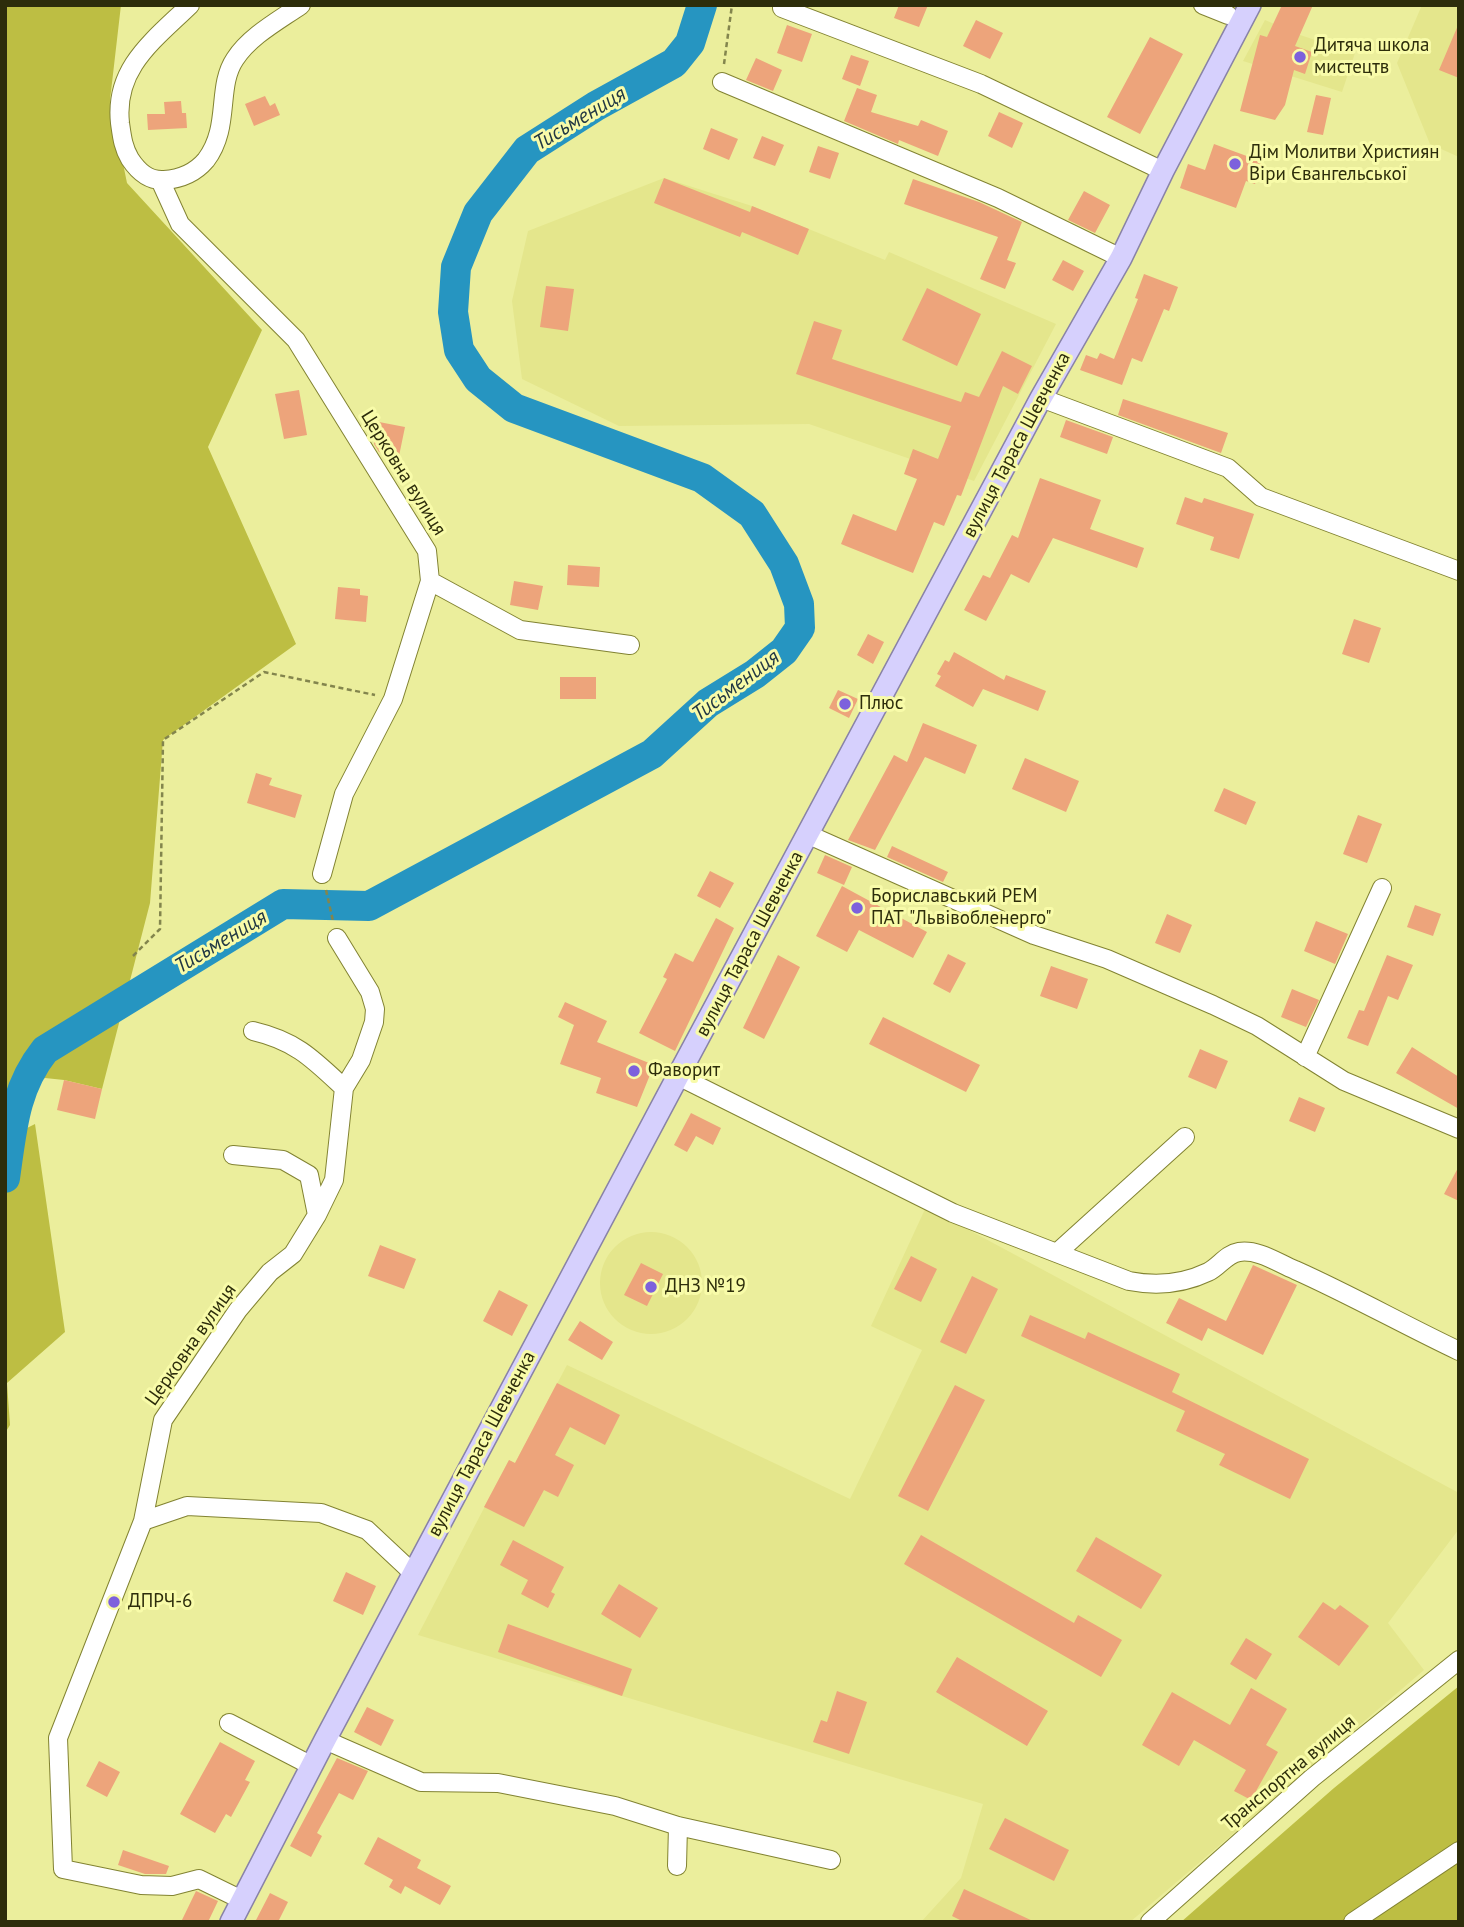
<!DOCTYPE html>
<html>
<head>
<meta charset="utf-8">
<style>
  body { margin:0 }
  #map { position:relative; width:1464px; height:1927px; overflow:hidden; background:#ebee9c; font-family:"PT Sans",sans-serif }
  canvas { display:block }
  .frame { position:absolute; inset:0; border:7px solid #2d2d0b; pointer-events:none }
</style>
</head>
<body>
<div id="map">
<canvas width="1464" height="1927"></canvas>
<div class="frame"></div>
</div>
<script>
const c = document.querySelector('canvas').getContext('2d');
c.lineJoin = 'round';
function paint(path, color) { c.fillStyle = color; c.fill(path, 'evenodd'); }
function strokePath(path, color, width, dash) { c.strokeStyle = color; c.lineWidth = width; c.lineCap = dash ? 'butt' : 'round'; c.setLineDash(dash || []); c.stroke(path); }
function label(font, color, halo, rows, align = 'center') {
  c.font = font + ' "PT Sans",sans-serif'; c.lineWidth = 6; c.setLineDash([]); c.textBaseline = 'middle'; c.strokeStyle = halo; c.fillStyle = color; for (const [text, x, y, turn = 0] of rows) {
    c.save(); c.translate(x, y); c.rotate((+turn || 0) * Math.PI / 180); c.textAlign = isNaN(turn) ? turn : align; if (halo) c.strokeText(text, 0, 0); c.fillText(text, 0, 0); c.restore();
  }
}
paint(new Path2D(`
  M 1422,5 L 1459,5 L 1459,157 L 1430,144 L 1397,63 Z
  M 1265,20 L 1300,35 L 1355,53 L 1342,92 L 1243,61 Z
  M 664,178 L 752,206 L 885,260 L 889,252 L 1056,324 L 974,481 L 809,424 L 619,426 L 522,379 L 512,301 L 528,231 Z
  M 926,1207 L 1459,1493 L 1459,1529 L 1388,1623 L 1424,1670 L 1130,1922 L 921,1922 L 961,1878 L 983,1804 L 418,1635 L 509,1460 L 515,1463 L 567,1365 L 850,1499 L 922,1350 L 871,1326 Z
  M600 1283a51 51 0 1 1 102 0a51 51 0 1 1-102 0Z`), '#e4e68c');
paint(new Path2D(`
  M 5,5 L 121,5 L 110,100 L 127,183 L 262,330 L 208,447 L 296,644 L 163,740 L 150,903 L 102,1089 L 64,1080 L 45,1078 L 5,1103 Z
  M 5,1108 L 15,1134 L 35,1124 L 65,1332 L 7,1383 L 10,1425 L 5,1433 Z
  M 1459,1686 L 1459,1922 L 1181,1922 L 1334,1788 Z`), '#bdbe43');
strokePath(new Path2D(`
  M 5,1178 C 12,1130 14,1089 45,1050 L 283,904 L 369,906 L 652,754 L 708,703 L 755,674 L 784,651 L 800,628 L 799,604 L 784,564 L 752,514 L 702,478 L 514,408 L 478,379 L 459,350 L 453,312 L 456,267 L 478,213 L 527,150 L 596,106 L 674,63 L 690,43 L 702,5`), '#2695c1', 30);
paint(new Path2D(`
  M 899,5 L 928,5 L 919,27 L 894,18 Z
  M 1282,5 L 1313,5 L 1295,46 L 1312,52 L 1305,74 L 1294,70 L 1285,105 L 1275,120 L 1240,111 L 1260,35 L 1267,37 Z
  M 976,20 L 1003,33 L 990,59 L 963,46 Z
  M 1459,23 L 1459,78 L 1439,70 Z
  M 787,25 L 812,34 L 802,62 L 777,53 Z
  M 1150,37 L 1183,54 L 1140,134 L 1107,117 Z
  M 851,55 L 869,61 L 860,86 L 842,79 Z
  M 756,58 L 782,70 L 773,91 L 746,80 Z
  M 857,88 L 877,95 L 871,112 L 918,126 L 921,120 L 948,131 L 938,156 L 899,140 L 898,144 L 844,121 Z
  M 1316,95 L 1331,98 L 1323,135 L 1307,132 Z
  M 265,96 L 270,106 L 275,103 L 280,115 L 254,126 L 245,104 Z
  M 181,101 L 182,113 L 186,113 L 187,128 L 148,130 L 147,114 L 165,114 L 164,102 Z
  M 999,112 L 1023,123 L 1012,148 L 988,136 Z
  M 711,128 L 738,139 L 729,160 L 703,149 Z
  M 762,136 L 784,145 L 775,166 L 753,158 Z
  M 1214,144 L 1263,162 L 1255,184 L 1246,181 L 1236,208 L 1180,188 L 1188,164 L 1205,170 Z
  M 818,146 L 839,153 L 830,179 L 809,172 Z
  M 664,178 L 750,212 L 752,206 L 809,229 L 798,255 L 742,232 L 740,237 L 654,203 Z
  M 913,179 L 979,202 L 1022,222 L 1007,260 L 1016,263 L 1005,289 L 980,279 L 998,237 L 904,204 Z
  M 1084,191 L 1110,205 L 1095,233 L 1068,220 Z
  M 1063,260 L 1084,271 L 1073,291 L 1052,280 Z
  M 1144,274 L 1178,287 L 1169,311 L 1164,309 L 1142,362 L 1132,358 L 1122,385 L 1080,370 L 1086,355 L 1097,359 L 1100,353 L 1114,359 L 1138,299 L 1135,298 Z
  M 546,286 L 574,289 L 568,331 L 540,327 Z
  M 927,288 L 981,314 L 957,366 L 902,340 Z
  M 814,321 L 842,330 L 832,359 L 961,402 L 965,392 L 979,397 L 1002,351 L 1032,366 L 1018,394 L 1003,386 L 961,496 L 957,495 L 944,526 L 934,522 L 913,573 L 841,544 L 853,514 L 896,531 L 917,479 L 904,474 L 913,449 L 938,459 L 951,426 L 796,374 Z
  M 299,390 L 307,435 L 284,439 L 275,394 Z
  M 1123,399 L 1228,433 L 1221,453 L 1118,415 Z
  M 1066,420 L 1113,437 L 1107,454 L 1060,437 Z
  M 379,422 L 405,427 L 399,456 L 379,452 L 374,444 Z
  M 1040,478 L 1101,500 L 1090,529 L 1144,548 L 1137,568 L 1053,538 L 1029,583 L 1011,574 L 986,621 L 964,610 L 983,575 L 990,578 L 1012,535 L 1018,538 Z
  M 1185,497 L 1202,503 L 1204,498 L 1254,514 L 1239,559 L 1210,550 L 1214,537 L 1176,524 Z
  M 568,565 L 600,567 L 599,587 L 567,585 Z
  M 514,581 L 543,586 L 538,610 L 510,605 Z
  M 338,587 L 360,589 L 360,595 L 368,596 L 366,622 L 335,619 Z
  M 1354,619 L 1381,628 L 1369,663 L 1342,654 Z
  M 868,634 L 884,642 L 873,664 L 857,655 Z
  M 954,652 L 1004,680 L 1006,675 L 1046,691 L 1038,711 L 983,689 L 973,707 L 935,686 L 941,676 L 937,674 L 945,660 L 949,662 Z
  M 560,677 L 596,677 L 596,699 L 560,699 Z
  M 838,690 L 858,699 L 849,718 L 829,708 Z
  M 923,723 L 977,745 L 965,774 L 925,757 L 875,850 L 848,840 L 894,755 L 907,762 Z
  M 1025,758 L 1079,781 L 1066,812 L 1012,789 Z
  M 256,773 L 272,778 L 269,785 L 302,795 L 295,818 L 247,803 Z
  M 1224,788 L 1256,802 L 1246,825 L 1214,811 Z
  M 1358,815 L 1382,824 L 1367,863 L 1343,854 Z
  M 892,846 L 948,872 L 943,882 L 887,857 Z
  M 825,855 L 852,867 L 844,885 L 817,873 Z
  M 710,871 L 734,883 L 720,908 L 697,896 Z
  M 842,886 L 927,932 L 913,958 L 859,930 L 847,952 L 816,936 Z
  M 1415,905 L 1441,914 L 1433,936 L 1407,927 Z
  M 1167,914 L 1192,925 L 1180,953 L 1155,943 Z
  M 716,918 L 734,928 L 675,1051 L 639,1033 L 667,979 L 663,977 L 675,953 L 693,962 Z
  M 1316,921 L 1348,934 L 1335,964 L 1304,951 Z
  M 948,954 L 966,963 L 950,993 L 933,984 Z
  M 778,955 L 800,967 L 764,1039 L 743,1028 Z
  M 1387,955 L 1413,965 L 1398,1000 L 1388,996 L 1368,1046 L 1347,1038 L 1359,1010 L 1364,1011 Z
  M 1051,966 L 1088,979 L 1077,1009 L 1040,996 Z
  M 1292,989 L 1319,1000 L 1306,1027 L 1281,1017 Z
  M 565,1002 L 607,1021 L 597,1042 L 654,1065 L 637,1107 L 596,1093 L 601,1078 L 560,1064 L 574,1025 L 558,1017 Z
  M 883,1017 L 980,1065 L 966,1092 L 869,1044 Z
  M 1412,1047 L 1459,1077 L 1459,1109 L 1396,1073 Z
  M 1200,1049 L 1228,1061 L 1216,1089 L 1188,1077 Z
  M 64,1080 L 102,1089 L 95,1119 L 57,1110 Z
  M 1299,1097 L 1325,1108 L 1315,1132 L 1289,1121 Z
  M 691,1113 L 721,1128 L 713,1145 L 696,1136 L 687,1152 L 674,1145 Z
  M 1459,1166 L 1459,1201 L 1444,1194 Z
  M 380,1245 L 416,1259 L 404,1289 L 368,1276 Z
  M 911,1256 L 937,1269 L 921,1302 L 894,1289 Z
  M 641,1263 L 663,1274 L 647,1306 L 624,1295 Z
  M 1253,1265 L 1297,1285 L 1263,1355 L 1208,1328 L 1202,1341 L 1166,1323 L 1179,1298 L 1226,1321 Z
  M 972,1276 L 998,1289 L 966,1354 L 940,1342 Z
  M 499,1290 L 528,1305 L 512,1336 L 483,1321 Z
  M 1030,1315 L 1085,1339 L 1088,1332 L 1180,1374 L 1172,1392 L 1309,1459 L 1290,1499 L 1219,1465 L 1225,1454 L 1176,1431 L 1185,1411 L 1021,1336 Z
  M 580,1321 L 613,1342 L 602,1360 L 568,1340 Z
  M 557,1383 L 620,1415 L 605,1445 L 570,1427 L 555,1455 L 574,1465 L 558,1497 L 544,1490 L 524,1527 L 484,1507 L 509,1460 L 515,1463 Z
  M 955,1385 L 985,1400 L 928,1511 L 898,1496 Z
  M 921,1535 L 1074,1623 L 1078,1615 L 1122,1640 L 1101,1677 L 904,1564 Z
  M 1096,1537 L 1162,1575 L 1141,1609 L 1076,1571 Z
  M 513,1540 L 564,1567 L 551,1592 L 555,1594 L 548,1608 L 521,1594 L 528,1580 L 500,1565 Z
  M 346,1572 L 376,1586 L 363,1615 L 333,1601 Z
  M 619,1584 L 658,1608 L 640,1638 L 601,1614 Z
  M 1323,1602 L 1335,1610 L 1340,1605 L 1369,1626 L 1339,1666 L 1298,1637 Z
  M 508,1624 L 632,1669 L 622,1696 L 498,1652 Z
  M 1246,1638 L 1272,1654 L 1256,1680 L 1230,1664 Z
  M 957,1657 L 1048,1711 L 1027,1746 L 936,1692 Z
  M 1251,1688 L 1287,1709 L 1266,1745 L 1278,1752 L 1251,1800 L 1234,1791 L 1246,1770 L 1194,1740 L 1179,1766 L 1142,1745 L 1172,1692 L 1230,1725 Z
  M 837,1691 L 867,1702 L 849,1754 L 813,1742 L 821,1720 L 827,1722 Z
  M 367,1707 L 394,1720 L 381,1746 L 354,1732 Z
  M 220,1742 L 255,1761 L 245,1780 L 250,1782 L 231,1817 L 226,1814 L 215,1833 L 180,1814 Z
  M 337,1758 L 368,1771 L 353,1800 L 339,1793 L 317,1833 L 322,1836 L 311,1857 L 290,1846 Z
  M 99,1761 L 120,1772 L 107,1797 L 86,1786 Z
  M 1005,1818 L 1069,1850 L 1054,1881 L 989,1849 Z
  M 378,1837 L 421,1860 L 417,1868 L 451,1886 L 440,1905 L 405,1886 L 401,1894 L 389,1887 L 393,1880 L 364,1864 Z
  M 123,1850 L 169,1866 L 166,1874 L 145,1874 L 118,1865 Z
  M 964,1889 L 1035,1922 L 964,1922 L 952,1916 Z
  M 196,1891 L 218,1901 L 208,1922 L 181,1922 Z
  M 270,1893 L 288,1902 L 278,1922 L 255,1922 Z`), '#eda47b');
const minor = new Path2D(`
  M 190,5 C 154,40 114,68 120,123 C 122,137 123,147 130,159 C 138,171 148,181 164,180 C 181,179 195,173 206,160 C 231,127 216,87 235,59 C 250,36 278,21 301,5
  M 1203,5 L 1228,15
  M 782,8 L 981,84 L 1163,171
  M 722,82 L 998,198 L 1121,258
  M 160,180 L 180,224 L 296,340 L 427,551 L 430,581 L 393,699 L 344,794 L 322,874
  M 1041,398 L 1228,468 L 1261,497 L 1459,571
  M 430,581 L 520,630 L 630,645
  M 809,835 L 1034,935 L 1107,959 L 1213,1005 L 1257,1026 L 1344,1081 L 1459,1129
  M 253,1031 C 296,1041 313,1059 344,1088
  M 1305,1057 L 1382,888
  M 678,1076 L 953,1213 L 1129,1281 C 1155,1286 1183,1284 1208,1272 C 1219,1267 1226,1254 1239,1252 C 1258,1249 1278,1263 1295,1270 C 1351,1295 1404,1325 1459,1351
  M 233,1155 L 283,1160 L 309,1175 L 317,1215
  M 1058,1252 L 1185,1137
  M 143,1521 L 187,1506 L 321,1513 L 367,1530 L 414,1574
  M 229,1723 L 312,1766
  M 325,1740 L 421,1782 L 498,1783 L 615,1806 L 678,1826 L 831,1860
  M 677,1866 L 678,1826
  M 242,1900 L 199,1879 L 172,1886 L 141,1885 L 63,1869 L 58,1738 L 143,1521 L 163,1420 L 238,1310 L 270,1272 L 293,1254 L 317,1215 L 334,1180 L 344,1088 L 361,1060 L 374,1022 L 375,1009 L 370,992 L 337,938
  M 1150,1922 L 1312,1778 L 1459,1660
  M 1353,1922 L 1459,1851`);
const major = new Path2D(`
  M 231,1922 L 325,1740 L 678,1076 L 1041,398 L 1121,258 L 1163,171 L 1250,5`);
strokePath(minor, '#828332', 20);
strokePath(major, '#8983a7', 24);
strokePath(new Path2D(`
  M 724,64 L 732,5
  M 326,890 L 333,921
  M 133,956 L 160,929 L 163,740 L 264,672 L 375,695`), '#83854d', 2.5, [5, 3.5]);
strokePath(minor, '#fff', 18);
strokePath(major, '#d6d0fd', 21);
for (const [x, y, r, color] of [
  [1300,57,7,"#7d61dc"],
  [1235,164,7,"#7d61dc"],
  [845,704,7,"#7d61dc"],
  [857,908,7,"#7d61dc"],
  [634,1071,7,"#7d61dc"],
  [651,1287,7,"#7d61dc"],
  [114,1602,7,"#7d61dc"]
]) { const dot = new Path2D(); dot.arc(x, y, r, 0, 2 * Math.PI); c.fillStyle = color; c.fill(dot); strokePath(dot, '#f8fba9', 2.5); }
label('19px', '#2d2d0b', '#f8fba9', [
  ["Дитяча школа",1314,46],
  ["мистецтв",1314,68],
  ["Дім Молитви Християн",1249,153],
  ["Віри Євангельської",1249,175],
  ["Плюс",859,704],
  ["Бориславський РЕМ",871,897],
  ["ПАТ \"Львівобленерго\"",871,919],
  ["Фаворит",648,1071],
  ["ДНЗ №19",665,1287],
  ["ДПРЧ-6",128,1602]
], 'left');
label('19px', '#2d2d0b', '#f8fba9', [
  ["вулиця Тараса Шевченка",1017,445,-62],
  ["Церковна вулиця",403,473,58],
  ["вулиця Тараса Шевченка",750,944,-62],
  ["Церковна вулиця",191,1345,-55],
  ["вулиця Тараса Шевченка",482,1444,-62],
  ["Транспортна вулиця",1289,1773,-40]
]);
label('italic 21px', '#223843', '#f8fba9', [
  ["Тисьмениця",580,119,-31],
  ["Тисьмениця",736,686,-37],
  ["Тисьмениця",221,942,-31]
]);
</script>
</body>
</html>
